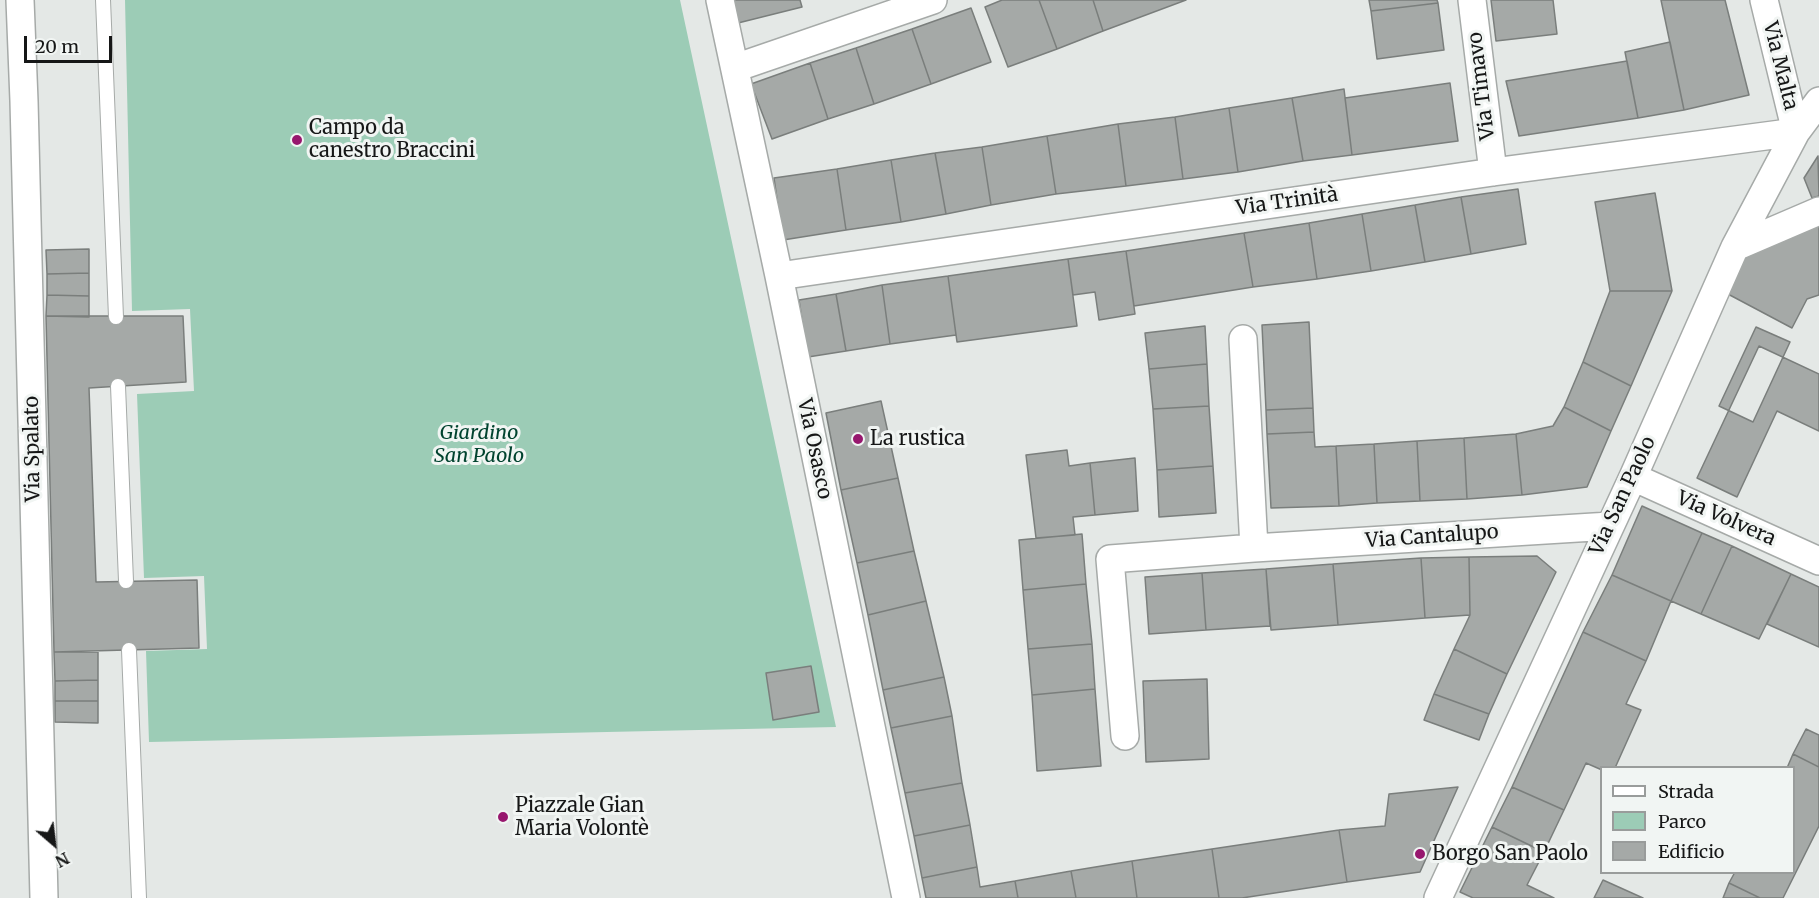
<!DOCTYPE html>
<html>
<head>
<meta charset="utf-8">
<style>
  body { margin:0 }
  #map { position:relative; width:1819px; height:898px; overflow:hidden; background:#e4e8e6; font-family:Merriweather,serif }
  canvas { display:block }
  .legend { position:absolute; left:1600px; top:766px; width:195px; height:108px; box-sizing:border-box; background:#f1f5f3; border:2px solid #999c9b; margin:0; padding:8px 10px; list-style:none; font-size:18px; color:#161717 }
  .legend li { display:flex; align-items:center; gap:12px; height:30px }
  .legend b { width:30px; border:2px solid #999c9b }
  .north { position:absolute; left:24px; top:814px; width:60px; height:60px; -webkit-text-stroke:4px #f1f5f3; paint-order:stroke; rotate:152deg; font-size:16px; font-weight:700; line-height:24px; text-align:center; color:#161717 }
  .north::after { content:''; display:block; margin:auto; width:21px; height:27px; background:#161717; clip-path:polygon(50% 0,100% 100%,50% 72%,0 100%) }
  .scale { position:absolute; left:24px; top:36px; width:88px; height:27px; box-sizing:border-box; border:3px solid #161717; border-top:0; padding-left:8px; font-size:18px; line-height:21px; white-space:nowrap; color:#161717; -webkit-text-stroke:4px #f1f5f3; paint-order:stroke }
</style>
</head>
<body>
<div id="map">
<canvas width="1819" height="898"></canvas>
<ul class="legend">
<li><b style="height:8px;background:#fff"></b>Strada</li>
<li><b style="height:16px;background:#9cccb6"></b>Parco</li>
<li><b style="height:16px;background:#a5a9a7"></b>Edificio</li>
</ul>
<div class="north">N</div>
<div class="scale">20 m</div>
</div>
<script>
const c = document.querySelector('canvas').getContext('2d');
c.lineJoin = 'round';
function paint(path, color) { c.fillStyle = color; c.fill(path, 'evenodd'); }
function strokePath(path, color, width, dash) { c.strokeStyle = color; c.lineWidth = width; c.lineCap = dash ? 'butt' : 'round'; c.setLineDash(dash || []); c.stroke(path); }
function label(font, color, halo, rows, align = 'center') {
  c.font = font + ' Merriweather,serif'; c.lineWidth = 6; c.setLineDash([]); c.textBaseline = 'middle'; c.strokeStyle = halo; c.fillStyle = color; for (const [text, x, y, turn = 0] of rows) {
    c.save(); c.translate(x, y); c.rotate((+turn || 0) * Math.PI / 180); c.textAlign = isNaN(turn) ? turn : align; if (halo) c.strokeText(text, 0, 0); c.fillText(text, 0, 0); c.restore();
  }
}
paint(new Path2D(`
  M 125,0 L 680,0 L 836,727 L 149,742 L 146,651 L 207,649 L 204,576 L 144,578 L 137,394 L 194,391 L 190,309 L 132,311 Z`), '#9cccb6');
const building = new Path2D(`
  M 733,0 L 800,0 L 802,7 L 738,23 Z
  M 1002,0 L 1039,0 L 1057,49 L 1008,67 L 985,7 Z
  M 1039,0 L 1093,0 L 1103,31 L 1057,49 Z
  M 1093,0 L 1186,0 L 1103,31 Z
  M 1369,0 L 1437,0 L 1438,3 L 1371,11 Z
  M 1491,0 L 1553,0 L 1557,34 L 1496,41 Z
  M 1661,0 L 1725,0 L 1749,95 L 1684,110 Z
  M 1438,3 L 1444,50 L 1377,59 L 1371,11 Z
  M 971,8 L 991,62 L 931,84 L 912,29 Z
  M 912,29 L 931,84 L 874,104 L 856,48 Z
  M 1670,42 L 1684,110 L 1638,118 L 1625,52 Z
  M 856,48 L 874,104 L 828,119 L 810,63 Z
  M 1627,61 L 1638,118 L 1519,136 L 1506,81 Z
  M 810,63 L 828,119 L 772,139 L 751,84 Z
  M 1450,83 L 1458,141 L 1352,155 L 1345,98 Z
  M 1344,89 L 1352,155 L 1303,161 L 1292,98 Z
  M 1292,98 L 1303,161 L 1238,172 L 1229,108 Z
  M 1229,108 L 1238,172 L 1183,179 L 1175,117 Z
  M 1175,117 L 1183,179 L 1126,186 L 1118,124 Z
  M 1118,124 L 1126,186 L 1056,194 L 1047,136 Z
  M 1047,136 L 1056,194 L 991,205 L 982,147 Z
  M 982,147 L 991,205 L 946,214 L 935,153 Z
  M 935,153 L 946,214 L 901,222 L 891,160 Z
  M 1818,156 L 1819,196 L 1812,198 L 1804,178 Z
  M 891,160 L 901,222 L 846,230 L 837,169 Z
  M 837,169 L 846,230 L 783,240 L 774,178 Z
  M 1518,189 L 1526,244 L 1471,254 L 1461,197 Z
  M 1655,193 L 1672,291 L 1610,291 L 1595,202 Z
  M 1461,197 L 1471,254 L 1425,262 L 1415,205 Z
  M 1415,205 L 1425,262 L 1371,271 L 1362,214 Z
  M 1362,214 L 1371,271 L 1317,279 L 1309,223 Z
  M 1309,223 L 1317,279 L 1253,287 L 1244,233 Z
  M 1819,224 L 1819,295 L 1807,299 L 1792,328 L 1726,293 L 1747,253 Z
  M 1244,233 L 1253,287 L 1134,306 L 1126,251 Z
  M 89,249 L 89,273 L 47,274 L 46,250 Z
  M 1126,251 L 1135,314 L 1099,320 L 1095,292 L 1073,295 L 1068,259 Z
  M 1068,259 L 1077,326 L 957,342 L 948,276 Z
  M 89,273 L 89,296 L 47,295 L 47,274 Z
  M 948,276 L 956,335 L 890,344 L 882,285 Z
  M 882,285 L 890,344 L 846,351 L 836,294 Z
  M 1610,291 L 1672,291 L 1631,386 L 1583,362 Z
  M 836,294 L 846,351 L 808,357 L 799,300 Z
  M 47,295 L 89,296 L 89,317 L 46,316 Z
  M 46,316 L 183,316 L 186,382 L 89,388 L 96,582 L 197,580 L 199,648 L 54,652 Z
  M 1309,322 L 1313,408 L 1266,410 L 1262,325 Z
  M 1205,326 L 1207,364 L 1149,369 L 1145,333 Z
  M 1756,327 L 1790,342 L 1753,422 L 1719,406 Z
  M 1759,346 L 1819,374 L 1819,431 L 1777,411 L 1737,497 L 1697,478 Z
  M 1583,362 L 1631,386 L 1611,431 L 1564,407 Z
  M 1207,364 L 1209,406 L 1153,409 L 1149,369 Z
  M 881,401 L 898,478 L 841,490 L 826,413 Z
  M 1209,406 L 1213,466 L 1157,470 L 1153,409 Z
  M 1564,407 L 1611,431 L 1587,487 L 1522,495 L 1516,434 L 1553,426 Z
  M 1313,408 L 1314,432 L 1267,434 L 1266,410 Z
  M 1314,432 L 1315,447 L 1336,446 L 1339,506 L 1271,508 L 1267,434 Z
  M 1516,434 L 1522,495 L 1467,499 L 1464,438 Z
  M 1464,438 L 1467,499 L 1420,501 L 1417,441 Z
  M 1417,441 L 1420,501 L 1377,503 L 1374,444 Z
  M 1374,444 L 1377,503 L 1339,506 L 1336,446 Z
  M 1067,450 L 1069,466 L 1090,463 L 1095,515 L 1073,517 L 1075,535 L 1036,538 L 1026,455 Z
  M 1135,458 L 1138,511 L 1095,515 L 1090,463 Z
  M 1213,466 L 1216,513 L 1159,517 L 1157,470 Z
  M 898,478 L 914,551 L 857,563 L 841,490 Z
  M 1642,506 L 1702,533 L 1671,601 L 1612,575 Z
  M 1702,533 L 1732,546 L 1701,614 L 1671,601 Z
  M 1082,534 L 1086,584 L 1023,590 L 1019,540 Z
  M 1732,546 L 1791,574 L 1759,639 L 1701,614 Z
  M 914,551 L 926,601 L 868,615 L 857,563 Z
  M 1537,556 L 1556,572 L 1507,674 L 1454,649 L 1470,615 L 1469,557 Z
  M 1469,557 L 1470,615 L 1425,618 L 1421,558 Z
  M 1421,558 L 1425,618 L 1338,625 L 1333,564 Z
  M 1333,564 L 1338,625 L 1271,630 L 1266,569 Z
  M 1266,569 L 1270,626 L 1206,630 L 1202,573 Z
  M 1202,573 L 1206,630 L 1149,634 L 1145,577 Z
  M 1791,574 L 1819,587 L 1819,647 L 1767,624 Z
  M 1612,575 L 1671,601 L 1646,661 L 1583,632 Z
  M 1086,584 L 1092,644 L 1028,649 L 1023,590 Z
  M 926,601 L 944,677 L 883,690 L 868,615 Z
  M 1583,632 L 1646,661 L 1626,704 L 1641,710 L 1615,768 L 1602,768 L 1602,770 L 1586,763 L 1564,810 L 1512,787 Z
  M 1092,644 L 1095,689 L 1032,695 L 1028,649 Z
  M 1454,649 L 1507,674 L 1489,714 L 1434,694 Z
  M 54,652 L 98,652 L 98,680 L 55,681 Z
  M 811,666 L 819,712 L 773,720 L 766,673 Z
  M 944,677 L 952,716 L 891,728 L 883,690 Z
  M 1207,679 L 1209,759 L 1146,762 L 1143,681 Z
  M 98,680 L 98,701 L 55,701 L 55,681 Z
  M 1095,689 L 1101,766 L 1037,771 L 1032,695 Z
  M 1434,694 L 1489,714 L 1479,740 L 1424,720 Z
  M 55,701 L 98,701 L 98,723 L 55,722 Z
  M 952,716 L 962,783 L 905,793 L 891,728 Z
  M 1806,729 L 1819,735 L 1819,767 L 1793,754 Z
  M 1793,754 L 1819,767 L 1819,826 L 1783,898 L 1760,898 L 1729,883 L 1735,872 L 1794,872 L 1794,768 L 1787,768 Z
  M 962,783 L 970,825 L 914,836 L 905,793 Z
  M 1458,787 L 1420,872 L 1347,882 L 1339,830 L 1385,826 L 1389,794 Z
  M 1512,787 L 1564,810 L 1544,852 L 1492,827 Z
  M 970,825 L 977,867 L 922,878 L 914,836 Z
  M 1492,827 L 1544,852 L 1527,885 L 1554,898 L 1473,898 L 1460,892 Z
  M 1339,830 L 1347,882 L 1242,898 L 1219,898 L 1212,849 Z
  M 1212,849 L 1219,898 L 1137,898 L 1132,861 Z
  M 1132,861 L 1137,898 L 1076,898 L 1071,871 Z
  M 977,867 L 980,887 L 1015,881 L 1018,898 L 926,898 L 922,878 Z
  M 1071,871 L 1076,898 L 1018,898 L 1015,881 Z
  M 1603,880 L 1643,898 L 1594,898 Z
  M 1729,883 L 1760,898 L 1723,898 Z`);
paint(building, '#a5a9a7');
strokePath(building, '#7a7e7c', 1.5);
const service = new Path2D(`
  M 103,0 L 116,317
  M 118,386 L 126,581
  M 129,650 L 139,898`);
const minor = new Path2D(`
  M 20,0 L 24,101 L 44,898
  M 720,0 L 779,276 L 906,898
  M 1472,0 L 1493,172
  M 735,68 L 933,0
  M 1735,247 L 1819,211
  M 779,276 L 1493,172 L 1796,132 L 1764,0
  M 1243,339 L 1254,548
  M 1633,477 L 1819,561
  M 1125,736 L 1110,559 L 1254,548 L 1610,526
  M 1438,898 L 1633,477 L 1735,247 L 1796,132 L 1819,101`);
strokePath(service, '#a6aaa8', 16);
strokePath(minor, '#a6aaa8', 30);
strokePath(service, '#fff', 14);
strokePath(minor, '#fff', 27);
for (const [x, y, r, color] of [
  [297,140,6,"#97176e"],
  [858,439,6,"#97176e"],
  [503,817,6,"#97176e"],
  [1420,854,6,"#97176e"]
]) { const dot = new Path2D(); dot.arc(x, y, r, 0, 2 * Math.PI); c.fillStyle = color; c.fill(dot); strokePath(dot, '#f1f5f3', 2); }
label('20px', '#161717', '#f1f5f3', [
  ["Via Malta",1780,66,76],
  ["Via Timavo",1482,86,-97],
  ["Via Trinità",1287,202,-8],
  ["Via Spalato",33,449,-91],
  ["Via Osasco",814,449,78],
  ["Via San Paolo",1623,496,-65],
  ["Via Volvera",1726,519,24],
  ["Via Cantalupo",1432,537,-4]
]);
label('20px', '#161717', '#f1f5f3', [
  ["Campo da",309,128],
  ["canestro Braccini",309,151],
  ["La rustica",870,439],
  ["Piazzale Gian",515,806],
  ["Maria Volontè",515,829],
  ["Borgo San Paolo",1432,854]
], 'left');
label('italic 20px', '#00432f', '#f1f5f3', [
  ["Giardino",479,433],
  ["San Paolo",479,456]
]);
</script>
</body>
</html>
